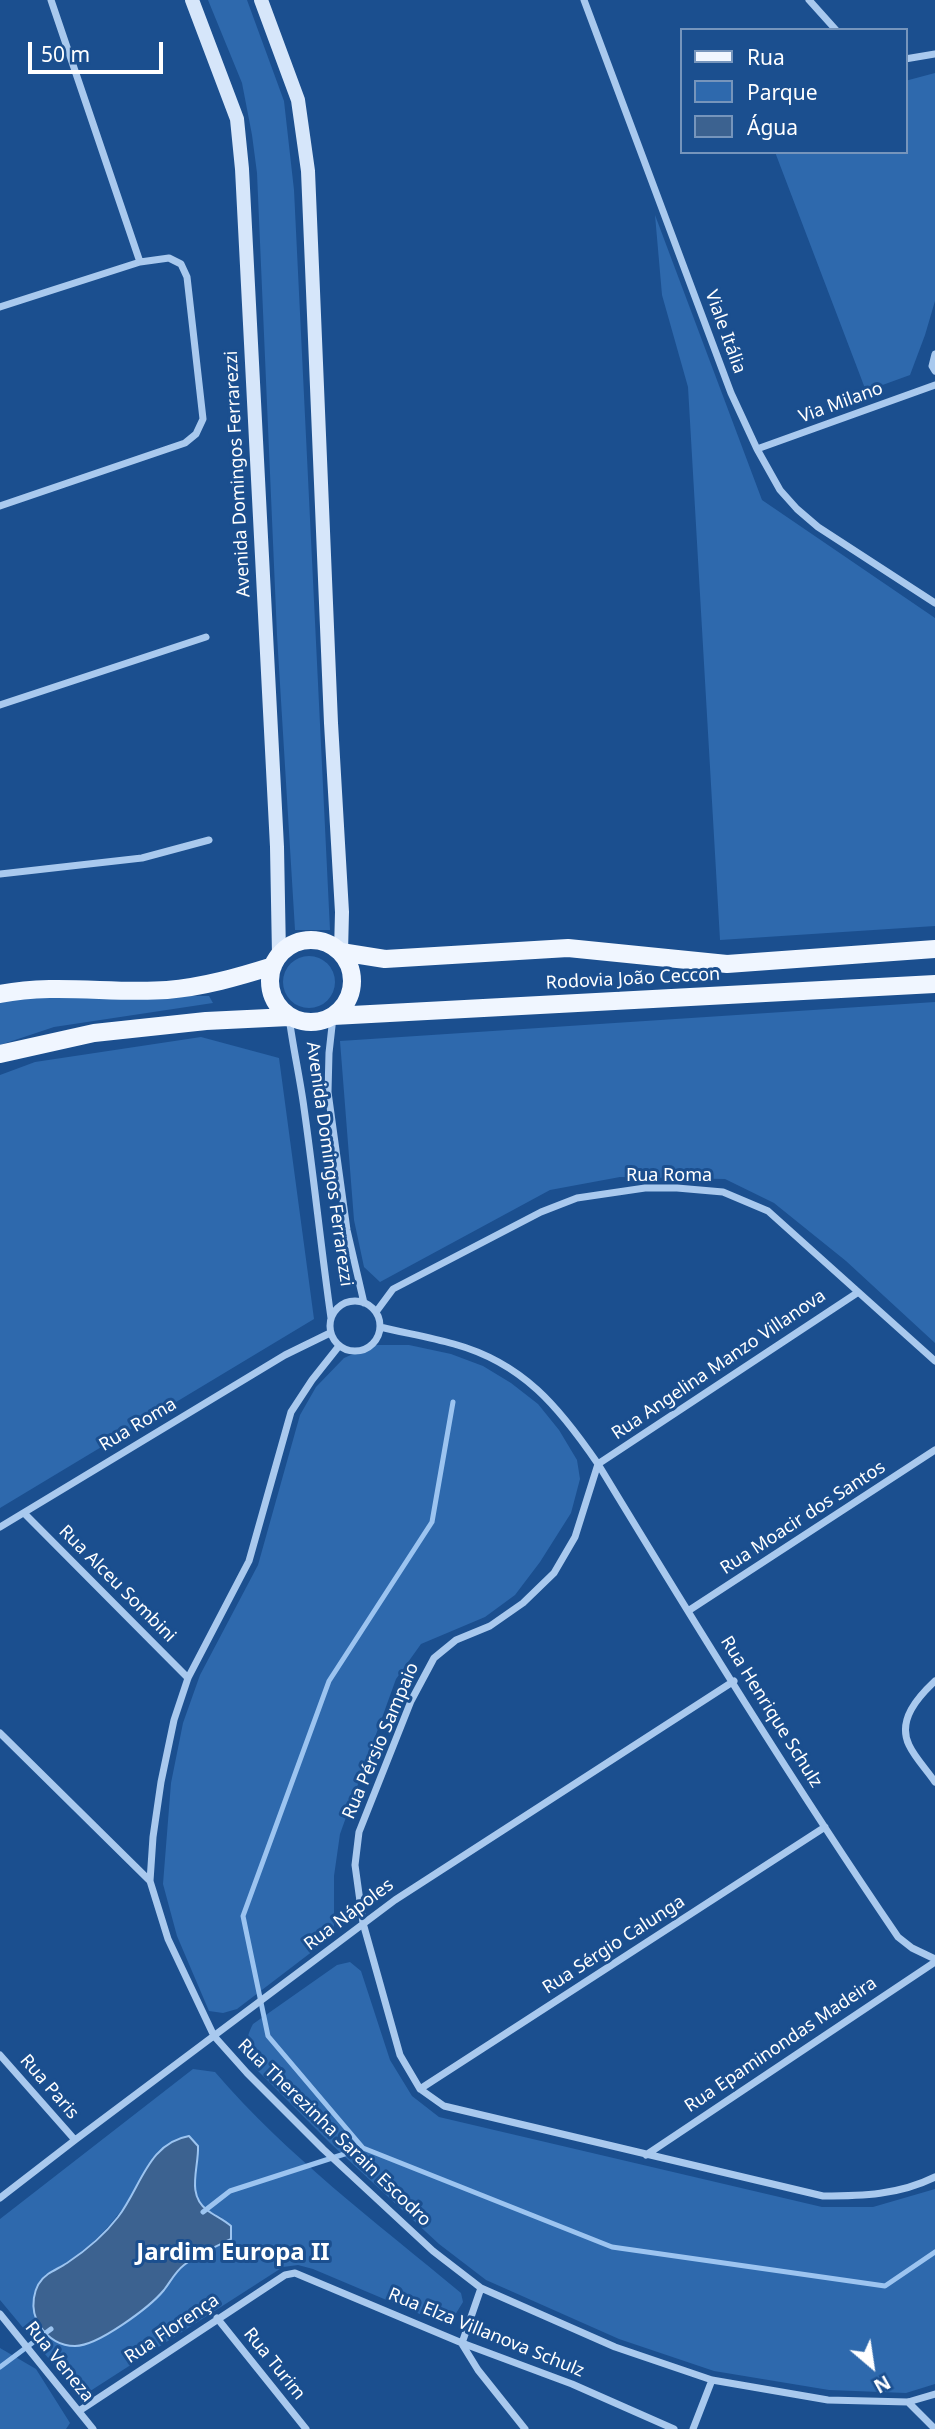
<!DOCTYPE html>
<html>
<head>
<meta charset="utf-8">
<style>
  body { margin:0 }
  #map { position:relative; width:935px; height:2429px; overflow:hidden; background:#1b4f8f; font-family:"Noto Sans",sans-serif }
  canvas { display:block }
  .legend { position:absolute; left:680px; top:28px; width:228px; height:126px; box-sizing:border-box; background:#1b4f8f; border:2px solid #7695bc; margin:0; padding:9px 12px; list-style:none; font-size:21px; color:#fff }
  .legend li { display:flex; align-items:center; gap:14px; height:35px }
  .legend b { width:35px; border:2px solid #7695bc }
  .north { position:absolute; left:837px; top:2331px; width:70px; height:70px; -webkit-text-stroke:5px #1b4f8f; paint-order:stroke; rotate:151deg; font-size:19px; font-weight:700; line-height:28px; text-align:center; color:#fff }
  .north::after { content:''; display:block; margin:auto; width:24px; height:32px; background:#fff; clip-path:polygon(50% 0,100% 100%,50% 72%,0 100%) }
  .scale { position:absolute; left:28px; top:42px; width:135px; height:32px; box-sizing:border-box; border:4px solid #fff; border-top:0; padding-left:9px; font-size:21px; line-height:24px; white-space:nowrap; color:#fff; -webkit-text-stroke:5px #1b4f8f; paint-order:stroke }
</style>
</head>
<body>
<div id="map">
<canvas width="935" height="2429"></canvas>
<ul class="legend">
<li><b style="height:9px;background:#f0f6ff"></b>Rua</li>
<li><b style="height:19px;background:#2e69ad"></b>Parque</li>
<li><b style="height:19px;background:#3c6290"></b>Água</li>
</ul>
<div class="north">N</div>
<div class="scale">50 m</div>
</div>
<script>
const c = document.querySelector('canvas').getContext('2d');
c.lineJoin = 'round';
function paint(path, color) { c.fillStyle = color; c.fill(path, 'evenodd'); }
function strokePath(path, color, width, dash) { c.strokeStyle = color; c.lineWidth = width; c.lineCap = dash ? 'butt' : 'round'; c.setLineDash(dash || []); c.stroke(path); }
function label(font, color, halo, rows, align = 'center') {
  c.font = font + ' "Noto Sans",sans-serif'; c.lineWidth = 6; c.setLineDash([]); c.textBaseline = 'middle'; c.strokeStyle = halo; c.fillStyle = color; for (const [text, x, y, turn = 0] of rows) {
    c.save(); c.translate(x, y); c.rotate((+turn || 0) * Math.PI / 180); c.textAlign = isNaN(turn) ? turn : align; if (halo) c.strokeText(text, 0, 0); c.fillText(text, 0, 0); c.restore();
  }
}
paint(new Path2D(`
  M 208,0 L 247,0 L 284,101 L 294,190 L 330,930 L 295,930 L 277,635 L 257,173 L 252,135 L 242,83 Z
  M 935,73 L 935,301 L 925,335 L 910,375 L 866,391 L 775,152 L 905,152 L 905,81 Z
  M 655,215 L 762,500 L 935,618 L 935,926 L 720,940 L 688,387 L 662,295 Z
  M283 982a26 26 0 1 1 52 0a26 26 0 1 1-52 0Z
  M 79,996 L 209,996 L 213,1003 L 54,1027 L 0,1045 L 0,999 Z
  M 935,1002 L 935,1343 L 846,1261 L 774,1203 L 725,1179 L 620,1177 L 550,1190 L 380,1282 L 364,1267 L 354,1220 L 340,1041 Z
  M 201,1037 L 279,1058 L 314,1319 L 0,1508 L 0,1075 L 35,1062 Z
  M 373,1345 L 409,1345 L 451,1354 L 483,1366 L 511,1383 L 538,1404 L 559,1430 L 577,1460 L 580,1479 L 571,1513 L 540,1562 L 515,1595 L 485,1617 L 421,1644 L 396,1679 L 340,1834 L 334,1876 L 334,1931 L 330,1938 L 237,2009 L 223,2013 L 209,2011 L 177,1936 L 163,1884 L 171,1783 L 183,1723 L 200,1675 L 258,1565 L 300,1415 L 316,1387 L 344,1358 Z
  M 350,1962 L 361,1971 L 390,2060 L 412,2096 L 439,2117 L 822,2207 L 873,2207 L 935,2189 L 935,2384 L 906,2393 L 829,2390 L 714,2371 L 619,2339 L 486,2280 L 439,2244 L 330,2143 L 254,2067 C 246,2050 244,2041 253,2024 L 337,1965 Z
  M 193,2069 L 215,2072 C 287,2156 376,2222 461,2293 L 463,2302 L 455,2315 L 441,2323 L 313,2269 L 298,2265 L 283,2267 L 84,2395 L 74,2389 L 0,2300 L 0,2219 ZM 153,2157 L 196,2177 C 193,2198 202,2209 221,2217 L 231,2239 L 181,2266 L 165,2289 L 91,2343 L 77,2346 L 63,2345 L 45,2275 C 99,2246 126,2211 153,2157 Z
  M 0,2348 L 36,2369 L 70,2423 L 66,2429 L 0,2429 Z`), '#2e69ad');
const water = new Path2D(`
  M 189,2136 L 198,2146 C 199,2168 186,2194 207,2210 C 215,2216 223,2219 231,2226 L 231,2239 C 215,2247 198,2254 184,2265 C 175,2272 171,2281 164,2290 C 150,2307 98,2346 75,2346 C 60,2346 48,2338 40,2326 C 29,2310 32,2285 48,2274 C 54,2270 61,2267 67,2263 C 85,2251 105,2234 118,2217 C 141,2187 148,2143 189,2136 Z`);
paint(water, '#3c6290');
strokePath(water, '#9cc4f0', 2);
strokePath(new Path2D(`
  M 363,2148 L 268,2036 L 243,1916 L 329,1681 L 432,1522 L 453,1402
  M 203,2212 L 230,2191 L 363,2148 L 612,2247 L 885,2286 L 935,2252
  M 0,2367 L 51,2329`), '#9cc4f0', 5);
strokePath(new Path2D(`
  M 51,0 L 140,262
  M 584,0 L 731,393 L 757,449 L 780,490 L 797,509 L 818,527 L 935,603
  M 809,0 L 836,30
  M 905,59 L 935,54
  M 0,307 L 140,262 L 169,258 L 181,264 L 187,277 L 203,419 L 196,434 L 185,443 L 0,506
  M 935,354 L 932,366 L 935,371
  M 757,449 L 935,385
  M 0,705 L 206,637
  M 0,874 L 142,858 L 209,840
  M 289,1017 C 293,1048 300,1078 304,1108 C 314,1178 321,1248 331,1318
  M 333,1017 L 329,1053 L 328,1092 L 347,1230 L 364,1303
  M 857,1293 L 598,1464 C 695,1624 793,1783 898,1937 L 912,1948 L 935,1959
  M330 1326a25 25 0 1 1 50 0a25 25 0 1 1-50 0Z
  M 376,1312 L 393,1289 L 541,1212 L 577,1198 L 645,1188 L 677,1188 L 723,1192 L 768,1211 L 935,1361
  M 380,1327 C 405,1333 430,1337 454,1344 C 523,1363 559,1407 598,1464 L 575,1537 L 554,1573 L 523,1603 L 490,1626 L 456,1640 L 434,1658 L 411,1701 L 359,1832 L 355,1865 L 363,1923 L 400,2055 L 420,2089 L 444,2106 L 823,2196 C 862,2196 899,2195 935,2177
  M 339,1346 L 312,1380 L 291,1412 L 249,1561 L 188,1678 L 174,1720 L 161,1782 L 153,1837 L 150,1881 L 168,1939 L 214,2036 L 247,2073 L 323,2149 L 433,2251 L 481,2288 L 615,2347 L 712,2380 L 828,2400 L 908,2402 L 935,2394
  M 24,1513 L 188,1678
  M 0,1527 L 285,1355 L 330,1333
  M 688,1611 L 935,1450
  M 935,1681 C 918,1697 897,1720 909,1745 C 915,1758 927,1770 935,1782
  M 0,1733 L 150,1881
  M 0,2055 L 75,2140
  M 420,2089 L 825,1827
  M 646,2155 L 935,1962
  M 0,2198 L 75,2140 L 395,1900 L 734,1681
  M 0,2314 L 93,2429
  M 217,2318 L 306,2429
  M 462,2343 L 481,2288
  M 462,2344 L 478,2370 L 525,2429
  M 908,2402 L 935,2429
  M 79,2411 L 285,2275 L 295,2273 L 462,2343 L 572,2384 L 674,2429
  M 693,2429 L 712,2380`), '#a9c9ee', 7);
strokePath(new Path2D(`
  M 192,0 L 237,119 L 242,169 L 277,847 L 279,955
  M 261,0 L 298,100 L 308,171 L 331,723 L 342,912 L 341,952`), '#d6e6fa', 14);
strokePath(new Path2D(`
  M270 981a41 41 0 1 1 82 0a41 41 0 1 1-82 0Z
  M 341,952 L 385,959 L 568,948 L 727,964 L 935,949
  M 0,994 C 55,983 112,994 167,990 C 203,987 238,977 273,966
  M 333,1016 L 935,984
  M 0,1054 L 94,1033 L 206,1021 L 289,1017`), '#f0f6ff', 18);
label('18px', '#fff', '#1b4f8f', [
  ["Viale Itália",725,332,70],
  ["Via Milano",841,403,-20],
  ["Avenida Domingos Ferrarezzi",238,474,-93],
  ["Rodovia João Ceccon",633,979,-3],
  ["Avenida Domingos Ferrarezzi",329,1164,82],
  ["Rua Roma",669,1176],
  ["Rua Angelina Manzo Villanova",719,1365,-34],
  ["Rua Roma",138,1425,-31],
  ["Rua Moacir dos Santos",803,1518,-33],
  ["Rua Alceu Sombini",117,1584,45],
  ["Rua Henrique Schulz",771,1712,58],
  ["Rua Pérsio Sampaio",381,1741,-67],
  ["Rua Nápoles",349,1915,-37],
  ["Rua Sérgio Calunga",614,1945,-33],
  ["Rua Epaminondas Madeira",781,2045,-34],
  ["Rua Paris",49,2087,49],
  ["Rua Therezinha Sarain Escodro",334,2133,44],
  ["Rua Florença",172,2329,-34],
  ["Rua Elza Villanova Schulz",486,2333,22],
  ["Rua Veneza",59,2362,51],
  ["Rua Turim",274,2364,51]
]);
label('bold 24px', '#fff', '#1b4f8f', [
  ["Jardim Europa II",233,2253]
]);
</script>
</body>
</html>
